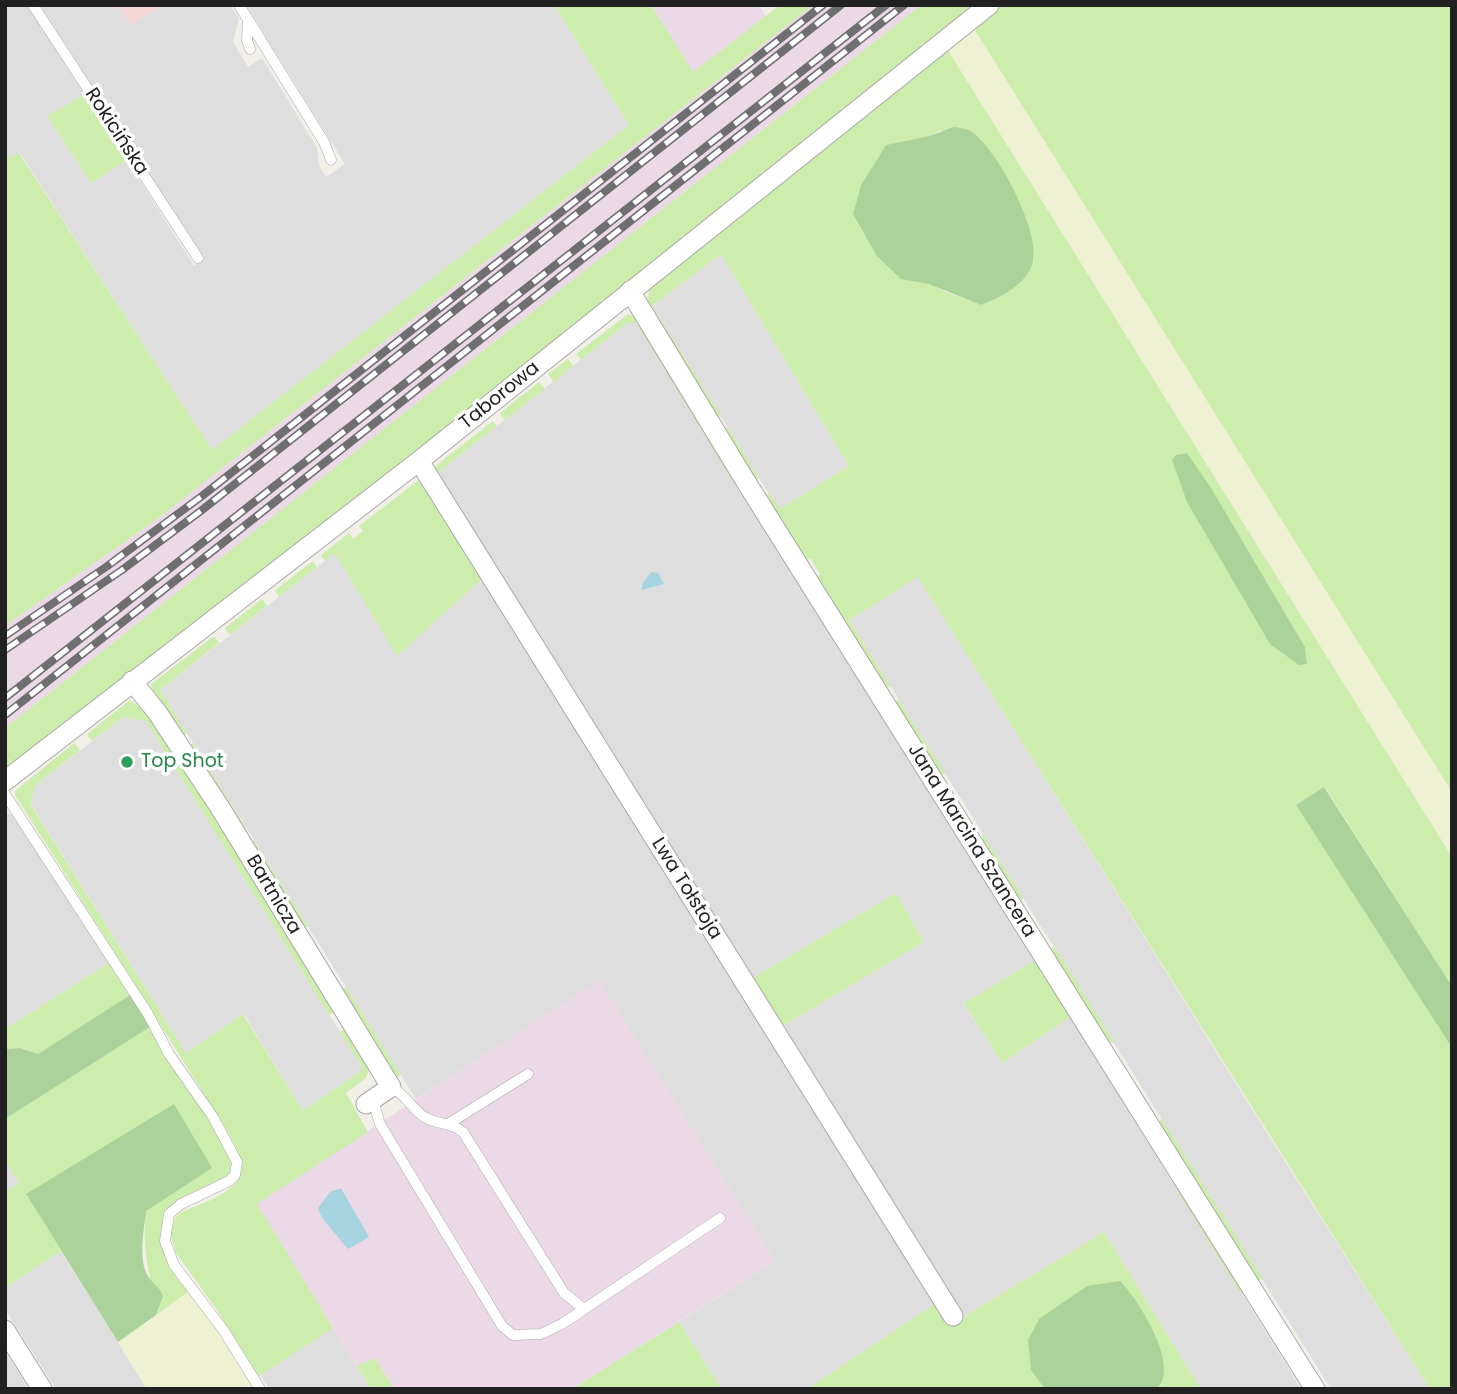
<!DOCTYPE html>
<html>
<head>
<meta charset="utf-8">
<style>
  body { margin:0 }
  #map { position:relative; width:1457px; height:1394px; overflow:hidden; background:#f2eee8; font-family:Poppins,sans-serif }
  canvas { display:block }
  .frame { position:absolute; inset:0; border:7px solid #212121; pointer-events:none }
</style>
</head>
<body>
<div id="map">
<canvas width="1457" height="1394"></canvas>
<div class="frame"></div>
</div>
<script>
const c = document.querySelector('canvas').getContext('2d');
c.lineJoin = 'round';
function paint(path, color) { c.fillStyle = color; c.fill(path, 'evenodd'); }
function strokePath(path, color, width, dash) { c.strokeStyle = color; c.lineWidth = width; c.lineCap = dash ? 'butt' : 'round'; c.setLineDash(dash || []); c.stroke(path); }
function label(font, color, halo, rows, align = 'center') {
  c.font = font + ' Poppins,sans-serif'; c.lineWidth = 7; c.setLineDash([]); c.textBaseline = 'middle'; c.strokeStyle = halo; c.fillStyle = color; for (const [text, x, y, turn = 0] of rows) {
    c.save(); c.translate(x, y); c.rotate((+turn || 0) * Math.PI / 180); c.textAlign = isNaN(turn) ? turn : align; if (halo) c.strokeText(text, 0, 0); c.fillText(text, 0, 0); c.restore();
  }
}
paint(new Path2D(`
  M 5,5 L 27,5 L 85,94 L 48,117 L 91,183 L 127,160 L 194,266 L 203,260 L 40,5 L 117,5 L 131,25 L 162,5 L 230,5 L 239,19 L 233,42 L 248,67 L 262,58 L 317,148 L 319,165 L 326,177 L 345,164 L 246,5 L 554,5 L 629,125 L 212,451 L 20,153 L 5,159 Z
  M 721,253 L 849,466 L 779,510 L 652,306 Z
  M 627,323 L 636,323 L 1034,961 L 964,1004 L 1002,1063 L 1070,1017 L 1301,1389 L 1201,1389 L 1104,1232 L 963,1317 L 781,1027 L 924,942 L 896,893 L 751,979 L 435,475 Z
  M 335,553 L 484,577 L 936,1303 L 807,1389 L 722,1389 L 679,1322 L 775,1261 L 599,981 L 416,1099 L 160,690 Z
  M 918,576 L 1272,1141 L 1430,1389 L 1331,1389 L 849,620 Z
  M 123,717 L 146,721 L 363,1069 L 303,1111 L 244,1014 L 186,1053 L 31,804 L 35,786 Z
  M 5,813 L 14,815 L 109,963 L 5,1029 Z
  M 5,1161 L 19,1183 L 5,1192 Z
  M 61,1251 L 147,1389 L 56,1389 L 5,1309 L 5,1288 Z
  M 333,1328 L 371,1389 L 269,1389 L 259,1372 Z
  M 5,1351 L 16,1368 L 28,1389 L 5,1389 Z`), '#dfdede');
paint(new Path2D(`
  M 117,5 L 162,5 L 131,26 Z`), '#f3d8d7');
paint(new Path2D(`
  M 651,5 L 759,5 L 766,16 L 693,72 Z
  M 813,5 L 921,5 L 5,728 L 5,626 L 160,517 Z
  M 599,980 L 775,1261 L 572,1389 L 394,1389 L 375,1358 L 357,1366 L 256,1204 Z`), '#ebd9e8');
paint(new Path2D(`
  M 973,27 L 1452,790 L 1452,857 L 947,49 Z
  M 189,1291 L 195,1296 L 253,1389 L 147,1389 L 118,1342 Z`), '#eff1d3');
paint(new Path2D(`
  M 554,5 L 651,5 L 693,72 L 780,5 L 813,5 L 160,517 L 5,626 L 5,159 L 19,153 L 212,450 L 629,125 Z
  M 921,5 L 980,5 L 418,454 L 5,772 L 5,728 Z
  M 1001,5 L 1452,5 L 1452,792 L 973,27 Z
  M 947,49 L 1452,857 L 1452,986 L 1325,787 L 1296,805 L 1452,1048 L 1452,1389 L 1430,1389 L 918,577 L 849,620 L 891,687 L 883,688 L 816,580 L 820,574 L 811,559 L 804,560 L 765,498 L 769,493 L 780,509 L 849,466 L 721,254 L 652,306 L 722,417 L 714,416 L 648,302 L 649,287 ZM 942,130 L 1034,260 C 1021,283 1005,295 981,305 L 946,292 L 876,255 L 853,214 L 861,185 L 886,145 L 929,136 ZM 1213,491 L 1305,647 L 1307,664 Z
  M 85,94 L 127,160 L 91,183 L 47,116 Z
  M 628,314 L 637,318 L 735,474 L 731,479 L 636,323 L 627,323 L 581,360 L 576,354 Z
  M 568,359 L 573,366 L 554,382 L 548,374 Z
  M 539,382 L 545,389 L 505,420 L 500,413 Z
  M 493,421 L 497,426 L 435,475 L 433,468 Z
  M 728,427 L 759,478 L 754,480 L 724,432 Z
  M 420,479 L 484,577 L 397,656 L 335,553 L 325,561 L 321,555 L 349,533 L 353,539 L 363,531 L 359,526 Z
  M 313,561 L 317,567 L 279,597 L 275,590 Z
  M 262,599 L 267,606 L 230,635 L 225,628 Z
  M 214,636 L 219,643 L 160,690 L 187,733 L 182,736 L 153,691 L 151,684 Z
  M 898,699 L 946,774 L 938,775 L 894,705 Z
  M 130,700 L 152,716 L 337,1010 L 329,1015 L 146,721 L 123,717 L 92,741 L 87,734 Z
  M 74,743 L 80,750 L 35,786 L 31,805 L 186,1053 L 243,1014 L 303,1111 L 363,1069 L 340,1032 L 347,1026 L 370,1067 L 366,1078 L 346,1093 L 368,1132 L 257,1204 L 333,1328 L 258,1377 L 217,1310 L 176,1253 L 170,1234 L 175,1218 L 180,1213 C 201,1203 252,1190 240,1158 C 237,1147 230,1137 225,1127 L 15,795 L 15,791 Z
  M 193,743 L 246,828 L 242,831 L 189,746 Z
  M 983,834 L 1024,899 L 1017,900 L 980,840 Z
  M 254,841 L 308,926 L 304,929 L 250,843 Z
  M 896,893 L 924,942 L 781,1027 L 751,979 Z
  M 1017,933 L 1022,933 L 1093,1047 L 1091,1051 L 1070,1017 L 1002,1063 L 964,1003 L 1034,961 Z
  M 1054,946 L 1114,1042 L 1107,1043 L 1050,952 Z
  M 109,963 L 130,995 L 38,1054 L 21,1048 L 5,1049 L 5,1029 Z
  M 346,987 L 401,1075 L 397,1077 L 342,989 Z
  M 150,1027 L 180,1079 L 210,1120 L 233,1167 L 224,1179 L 167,1212 C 152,1242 170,1267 189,1291 L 156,1315 L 159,1308 C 148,1274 142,1248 146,1211 L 26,1194 L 61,1251 L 5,1288 L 5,1192 L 19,1183 L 5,1161 L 5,1119 Z
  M 1162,1119 L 1263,1279 L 1256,1281 L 1158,1123 Z
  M 1180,1186 L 1243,1286 L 1239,1291 L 1176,1189 Z
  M 1104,1232 L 1201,1389 L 1157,1389 L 1162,1384 L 1039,1319 C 1024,1348 1026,1362 1045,1389 L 807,1389 L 936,1303 L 944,1315 L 963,1317 Z
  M 679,1322 L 722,1389 L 572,1389 Z
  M 375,1358 L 394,1389 L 371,1389 L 357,1366 Z`), '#cdedac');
paint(new Path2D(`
  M 954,127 C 959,128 966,128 970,131 C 996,146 1040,230 1033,261 C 1028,284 1001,297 981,305 L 929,284 L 901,279 L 876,255 L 853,214 L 861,185 L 886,145 L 929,136 Z
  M 1187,453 L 1213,491 L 1305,647 L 1307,664 L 1299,665 L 1270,644 L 1187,502 L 1172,460 L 1176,455 Z
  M 1324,787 L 1452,986 L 1452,1048 L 1296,805 Z
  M 130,995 L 142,1011 L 150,1027 L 5,1119 L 5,1049 L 20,1048 L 38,1054 Z
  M 174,1104 L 212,1168 L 146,1211 C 144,1230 137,1263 150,1279 C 155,1286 159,1286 163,1296 L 156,1315 L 118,1342 L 26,1194 Z
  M 1120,1281 C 1138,1299 1181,1366 1157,1389 L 1045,1389 L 1031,1370 L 1028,1340 L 1039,1319 L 1087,1286 Z`), '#acd29b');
paint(new Path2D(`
  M 651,572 L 658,573 L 664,584 L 642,590 L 642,584 Z
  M 341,1188 L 369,1237 L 348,1249 L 322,1218 L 318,1208 L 330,1192 Z`), '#a7d4e1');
const lane = new Path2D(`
  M 33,5 L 198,258
  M 239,5 L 324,142 L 331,160
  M 248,20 L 247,40 L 250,49
  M 5,794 L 148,1014 L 169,1054 L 213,1117 L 237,1162 L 235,1175 L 229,1181 L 181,1204 L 169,1214 L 165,1241 L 174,1265 L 224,1331 L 260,1389
  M 391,1087 C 406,1094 412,1110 426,1118 C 439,1125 452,1122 463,1132 L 564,1293 L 584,1309
  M 373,1100 L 380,1124 L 502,1326 L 513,1335 L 541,1334 L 562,1324 L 720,1218
  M 448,1124 L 528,1074`);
const street = new Path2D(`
  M 630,291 L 743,477 L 1315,1389
  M 419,461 L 953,1316
  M 132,681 L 157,712 L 219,806 L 391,1087 L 366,1104
  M 5,781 L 419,461 L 989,5
  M 5,1330 L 42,1389`);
strokePath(lane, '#a8a8a8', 11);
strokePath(street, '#a8a8a8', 21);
strokePath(lane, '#fff', 10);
strokePath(street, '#fff', 19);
const rail = new Path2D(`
  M 5,636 L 106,567 L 202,496 L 823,5
  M 5,650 L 122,570 L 202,510 L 841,5
  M 5,698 L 886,5
  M 5,715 L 904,5`);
strokePath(rail, '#6f6f6f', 8);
strokePath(rail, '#fff', 5, [16]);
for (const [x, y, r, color] of [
  [127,762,7,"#2e9e5b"]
]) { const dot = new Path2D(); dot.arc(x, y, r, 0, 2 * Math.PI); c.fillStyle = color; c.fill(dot); strokePath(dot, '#fff', 2.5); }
label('19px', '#212121', '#fff', [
  ["Rokicińska",116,132,57],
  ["Taborowa",500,396,-39],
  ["Jana Marcina Szancera",971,841,58],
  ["Lwa Tołstoja",686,889,58],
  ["Bartnicza",273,895,59]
]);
label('19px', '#27864d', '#fff', [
  ["Top Shot",141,762]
], 'left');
</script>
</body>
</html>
